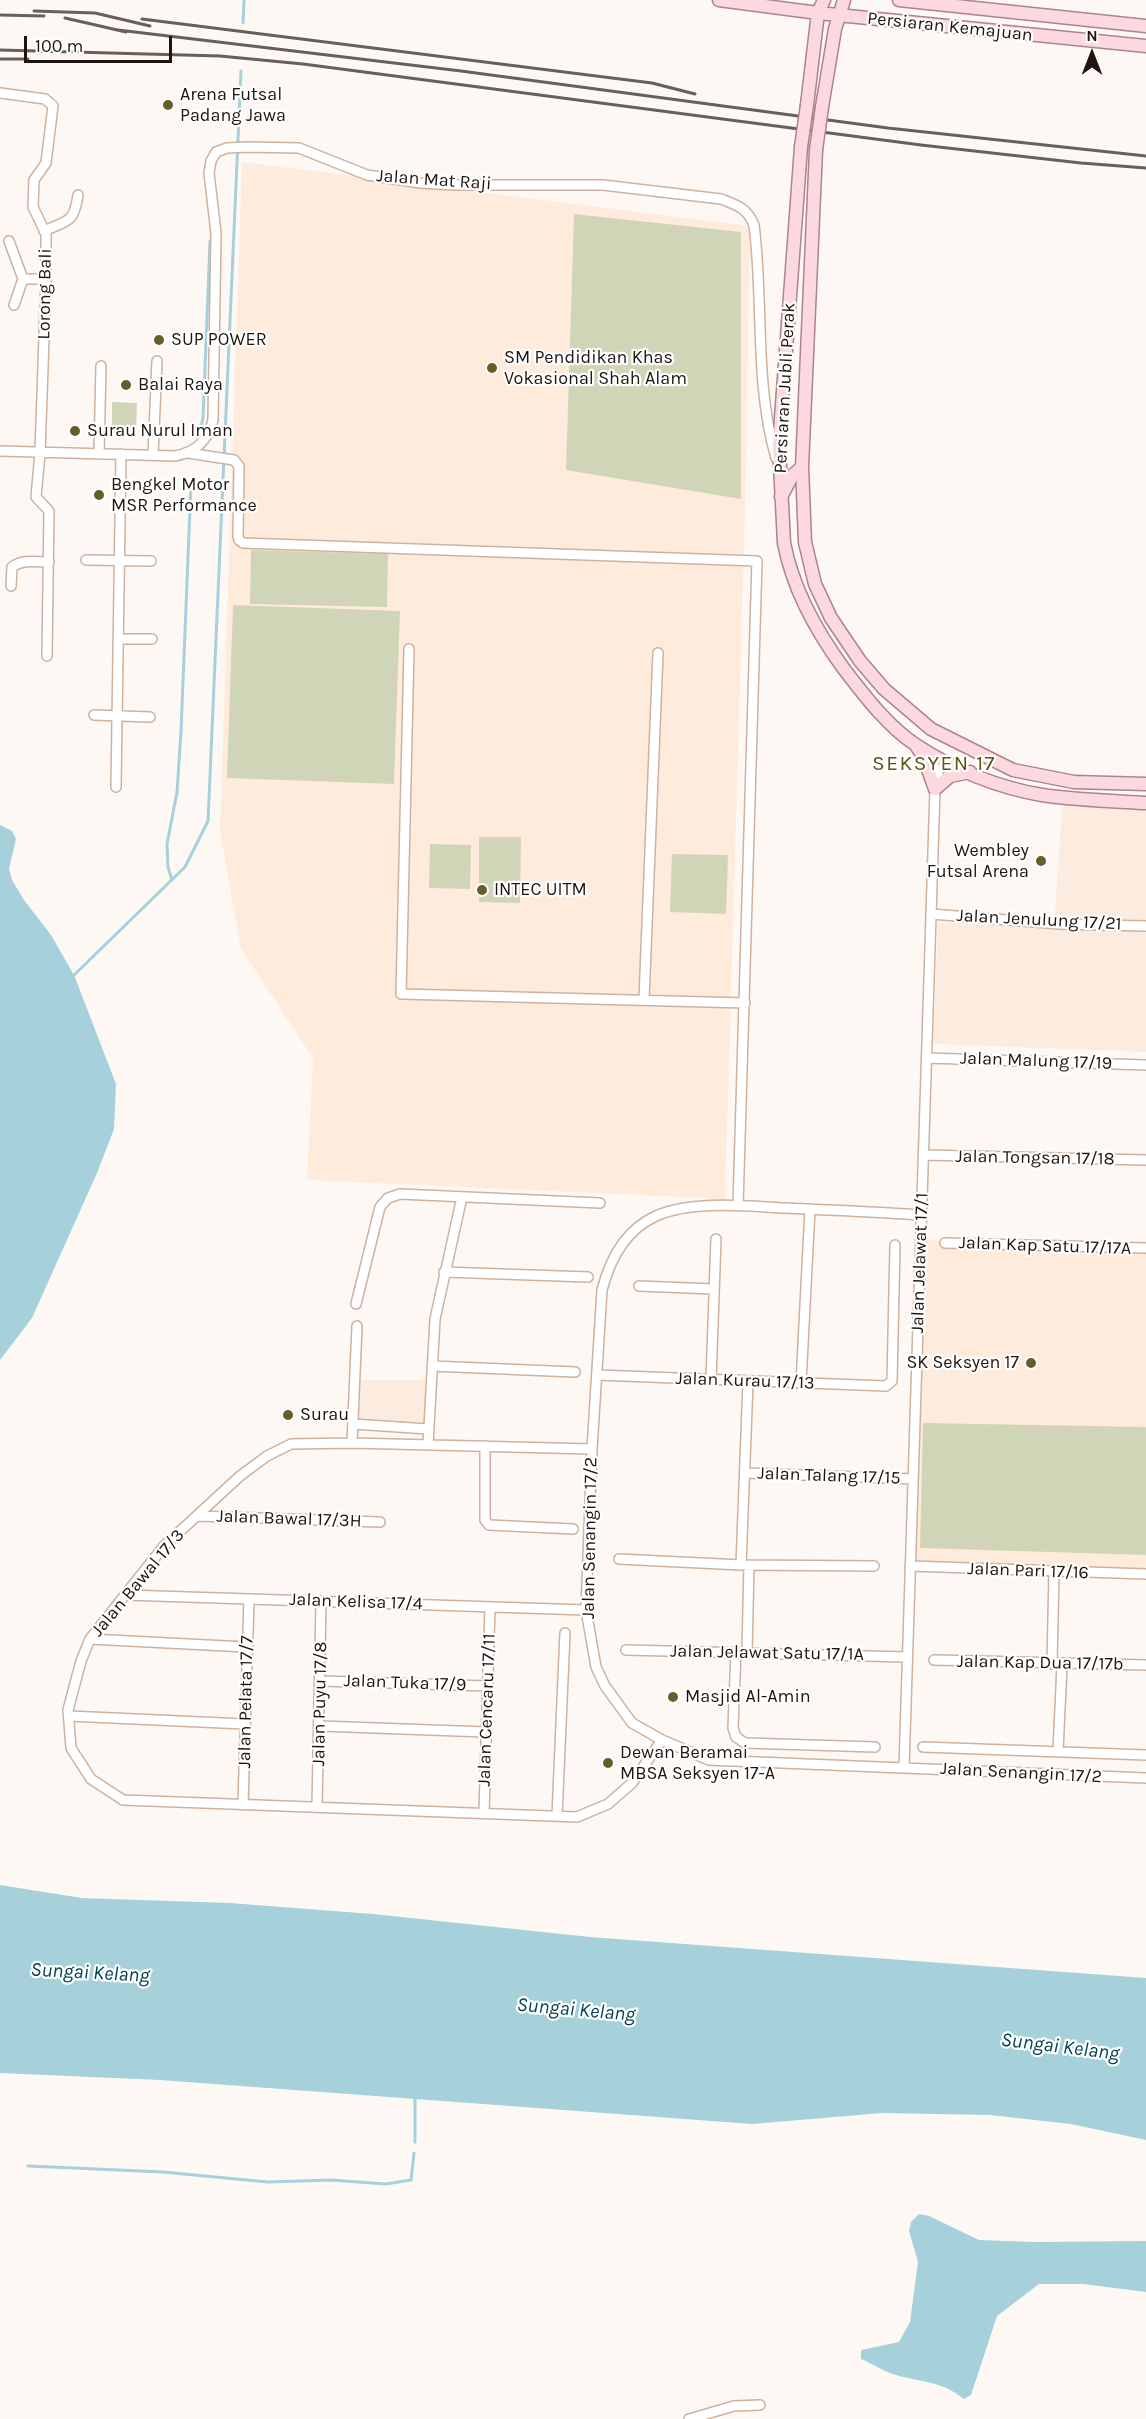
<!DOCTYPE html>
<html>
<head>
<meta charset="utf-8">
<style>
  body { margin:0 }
  #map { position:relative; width:1146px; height:2419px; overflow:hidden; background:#fef8f4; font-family:Karla,sans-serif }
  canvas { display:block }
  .north { position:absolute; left:1062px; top:24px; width:60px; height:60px; -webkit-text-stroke:4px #fff; paint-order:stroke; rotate:0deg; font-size:16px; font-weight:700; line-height:24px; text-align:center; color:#1f150e }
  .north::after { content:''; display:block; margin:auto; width:21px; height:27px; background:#1f150e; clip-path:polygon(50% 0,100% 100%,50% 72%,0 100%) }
  .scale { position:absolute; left:24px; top:36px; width:148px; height:27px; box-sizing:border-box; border:3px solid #1f150e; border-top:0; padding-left:8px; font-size:18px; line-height:21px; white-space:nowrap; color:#1f150e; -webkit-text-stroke:4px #fff; paint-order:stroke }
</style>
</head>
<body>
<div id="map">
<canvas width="1146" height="2419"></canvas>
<div class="north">N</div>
<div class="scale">100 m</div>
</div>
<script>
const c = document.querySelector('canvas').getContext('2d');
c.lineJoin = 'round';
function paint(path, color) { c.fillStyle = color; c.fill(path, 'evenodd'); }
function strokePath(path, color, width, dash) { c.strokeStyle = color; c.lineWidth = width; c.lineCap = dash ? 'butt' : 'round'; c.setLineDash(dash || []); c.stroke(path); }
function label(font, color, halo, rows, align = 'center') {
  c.font = font + ' Karla,sans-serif'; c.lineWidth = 4.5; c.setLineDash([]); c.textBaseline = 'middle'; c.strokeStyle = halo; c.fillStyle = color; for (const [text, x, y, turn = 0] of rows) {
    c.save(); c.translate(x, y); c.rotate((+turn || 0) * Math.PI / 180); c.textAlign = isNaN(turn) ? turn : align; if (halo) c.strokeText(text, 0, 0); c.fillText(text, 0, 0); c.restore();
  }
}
paint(new Path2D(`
  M 1062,806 L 1146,811 L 1146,1052 L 933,1044 L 938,922 L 1054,928 Z
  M 359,1380 L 426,1380 L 424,1424 L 357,1421 Z`), '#fcece0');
paint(new Path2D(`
  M 242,162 L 750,226 L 745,511 L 725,1199 L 307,1180 L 313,1058 L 241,949 L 220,831 Z
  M 921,1240 L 1146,1248 L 1146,1574 L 910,1566 Z`), '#ffebdb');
paint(new Path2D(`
  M 574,214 L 741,232 L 741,499 L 566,470 Z
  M 112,402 L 137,403 L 136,432 L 112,432 Z
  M 251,550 L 388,554 L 387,607 L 250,604 Z
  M 233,605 L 400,611 L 394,784 L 227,778 Z
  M 479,837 L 521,837 L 520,903 L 479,902 Z
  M 430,844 L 471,845 L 470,889 L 429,888 Z
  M 672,854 L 728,855 L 726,914 L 670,912 Z
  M 923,1423 L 1146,1427 L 1146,1555 L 920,1548 Z`), '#d1d5b8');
paint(new Path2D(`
  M 0,825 L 12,831 L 16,839 L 9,869 L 12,880 L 24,900 L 51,935 L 74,975 L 116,1084 L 114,1129 L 97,1173 L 32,1318 L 0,1360 Z
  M 0,1885 L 82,1898 L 230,1903 L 373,1914 L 590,1937 L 1146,1978 L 1146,2140 L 1071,2124 L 990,2115 L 882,2113 L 752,2124 L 160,2080 L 0,2073 Z
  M 919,2214 L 929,2216 L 979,2240 L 1034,2242 L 1146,2241 L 1146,2292 L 1083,2284 L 1039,2284 L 997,2316 L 971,2395 L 964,2399 C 940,2380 923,2383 896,2375 C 885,2372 873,2364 861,2359 L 861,2350 L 899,2342 L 910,2322 L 918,2262 L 909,2231 L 911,2222 Z`), '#a6d1db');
strokePath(new Path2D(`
  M 243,23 L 244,0
  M 192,435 L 201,427 L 203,418 L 210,241
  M 172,880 L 168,867 L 167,844 L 177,792 L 181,731 L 191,483
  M 71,978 L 185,867 L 208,821 L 241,71
  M 415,2142 L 415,2096
  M 28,2166 L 163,2172 L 268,2182 L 331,2180 L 386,2184 L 411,2180 L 414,2153`), '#a6d1db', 3);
const minor = new Path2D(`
  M 0,93 L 45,99 L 53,106 L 46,163 L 34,180 L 33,207 L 46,234 L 46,279 L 40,453 L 36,497 L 49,511 L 47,656
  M 44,231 C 68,220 74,223 78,195
  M 9,241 L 23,279 L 46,279
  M 14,305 L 23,279
  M 0,451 L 175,456 C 197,452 208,440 213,420 L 216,233 L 209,173 L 211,161 L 216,152 L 227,148 L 247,147 L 299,148 L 367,175 L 420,183 L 453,185 L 603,185 L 721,199 C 737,205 747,208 754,225 C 764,303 754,382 776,458
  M 188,453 L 234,460 L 239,466 L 238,536 L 239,540 L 243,543 L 757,561 L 738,1206
  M 99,454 L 101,366
  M 153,455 L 157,361
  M 86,560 L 151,561
  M 11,586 L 12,567 C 23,559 36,562 49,562
  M 119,639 L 152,639
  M 409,649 L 401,994 L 745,1003
  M 94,715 L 150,717
  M 116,787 L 121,454
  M 931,914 L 1060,924 L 1146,926
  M 644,999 L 658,653
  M 927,1058 L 1146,1065
  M 924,1155 L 1146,1160
  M 922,1215 C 876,1212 830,1210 784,1208 C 747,1206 691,1200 656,1216 C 625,1230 610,1259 602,1290 L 592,1449 L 586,1610 L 596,1667 L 605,1686 L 632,1723 L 662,1740 L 709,1760 L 1146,1778
  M 945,1243 L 1146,1248
  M 444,1272 L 588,1277
  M 639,1286 L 714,1289
  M 356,1304 L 380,1207 L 388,1198 L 400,1194 L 600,1203
  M 432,1366 L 575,1372
  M 597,1375 L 886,1386 L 892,1381 L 895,1245
  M 711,1380 L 716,1239
  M 801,1383 L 810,1209
  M 353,1424 L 428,1429
  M 352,1443 L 357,1326
  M 428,1445 L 435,1319 L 462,1197
  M 485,1446 L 485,1520 L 489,1525 L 573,1529
  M 592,1449 L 352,1443 L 291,1444 L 267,1456 L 240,1476 L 164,1546 L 90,1639 L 81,1661 L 68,1710 L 71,1748 L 91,1779 L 123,1800 L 577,1817 L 608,1804 L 632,1783 L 662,1740
  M 746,1473 L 913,1479
  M 197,1516 L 380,1522
  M 619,1559 L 741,1565 L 874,1566
  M 741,1565 L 748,1382
  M 910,1566 L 1146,1574
  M 126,1595 L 586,1610
  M 90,1639 L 246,1647
  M 626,1650 L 907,1657
  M 736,1652 L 733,1728 L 736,1737 L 745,1743 L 875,1747
  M 747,1652 L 749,1565
  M 934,1660 L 1146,1665
  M 1052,1664 L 1054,1572
  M 321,1681 L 488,1686
  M 69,1716 L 245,1724
  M 320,1726 L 486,1732
  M 923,1747 L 1146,1755
  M 1058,1752 L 1062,1665
  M 904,1768 L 935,789 L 941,759
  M 243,1805 L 249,1599
  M 317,1807 L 321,1601
  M 484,1813 L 490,1607
  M 557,1816 L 565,1633
  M 689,2419 L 734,2406 L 760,2405`);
const major = new Path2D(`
  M 719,0 L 818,13 L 1146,46
  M 899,0 L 1146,26
  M 807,105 L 818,13 L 824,0
  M 822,107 L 835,29 L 844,0
  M 801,147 L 779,445 L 784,543 C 793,590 816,631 844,669 C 864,695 888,727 916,745 C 952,769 999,788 1042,795 C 1076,800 1111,801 1146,803
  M 816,150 L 802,467 L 805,542 L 815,584 L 831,618 L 860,661 L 884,689 L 931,729 L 1013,770 L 1074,782 L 1146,784
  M 781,497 L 792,476 L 802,467
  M 917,747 L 923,756 L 935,789
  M 935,789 L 950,776 L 970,772`);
strokePath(minor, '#ceb29e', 12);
strokePath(major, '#ad8488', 15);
strokePath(minor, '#fff', 9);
strokePath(major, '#fcd9df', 12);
strokePath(new Path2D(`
  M 34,11 L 95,13 L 150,26
  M 0,15 L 44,16
  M 65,18 L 126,32
  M 142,19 L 652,83 L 695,94
  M 118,30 L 461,71 L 888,128 L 1146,156
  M 0,50 L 220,56 L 303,64 L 921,145 L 1081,163 L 1146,168
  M 0,59 L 28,59`), '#685f59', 3);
const majorBridge = new Path2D(`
  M 801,147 L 807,105
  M 816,150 L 822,107`);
strokePath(majorBridge, '#ad8488', 15, []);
strokePath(majorBridge, '#fcd9df', 12);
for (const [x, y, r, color] of [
  [168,105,6,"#685d2a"],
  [159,340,6,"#685d2a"],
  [492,368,6,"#685d2a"],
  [126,385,6,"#685d2a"],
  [75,431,6,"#685d2a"],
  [99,495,6,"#685d2a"],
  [1041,861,6,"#685d2a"],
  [482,890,6,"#685d2a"],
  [1031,1363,6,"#685d2a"],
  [288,1415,6,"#685d2a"],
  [673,1697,6,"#685d2a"],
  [608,1763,6,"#685d2a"]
]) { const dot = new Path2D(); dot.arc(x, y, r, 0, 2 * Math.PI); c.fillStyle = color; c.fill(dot); strokePath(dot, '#fff', 2); }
label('18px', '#1f150e', '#fff', [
  ["Persiaran Kemajuan",950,27,6],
  ["Jalan Mat Raji",434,180,4],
  ["Lorong Bali",45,294,-89],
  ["Persiaran Jubli Perak",785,388,-87],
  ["Jalan Jenulung 17/21",1039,920,3],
  ["Jalan Malung 17/19",1036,1061,2],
  ["Jalan Tongsan 17/18",1035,1158,1],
  ["Jalan Kap Satu 17/17A",1045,1246,2],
  ["Jalan Jelawat 17/1",920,1263,-88],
  ["Jalan Kurau 17/13",745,1381,2],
  ["Jalan Talang 17/15",829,1476,2],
  ["Jalan Bawal 17/3H",289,1519,2],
  ["Jalan Senangin 17/2",590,1538,-89],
  ["Jalan Pari 17/16",1028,1571,2],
  ["Jalan Bawal 17/3",138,1583,-50],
  ["Jalan Kelisa 17/4",356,1602,2],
  ["Jalan Jelawat Satu 17/1A",767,1653,1],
  ["Jalan Kap Dua 17/17b",1040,1663,1],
  ["Jalan Tuka 17/9",405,1683,2],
  ["Jalan Pelata 17/7",246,1702,-89],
  ["Jalan Puyu 17/8",320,1704,-89],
  ["Jalan Cencaru 17/11",487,1710,-88],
  ["Jalan Senangin 17/2",1021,1773,3]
]);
label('18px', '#1f150e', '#fff', [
  ["Arena Futsal",180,95],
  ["Padang Jawa",180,116],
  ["SUP POWER",171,340],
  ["SM Pendidikan Khas",504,358],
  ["Vokasional Shah Alam",504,379],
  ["Balai Raya",138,385],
  ["Surau Nurul Iman",87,431],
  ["Bengkel Motor",111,485],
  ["MSR Performance",111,506],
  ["Wembley",1029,851,"right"],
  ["Futsal Arena",1029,872,"right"],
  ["INTEC UITM",494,890],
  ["SK Seksyen 17",1019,1363,"right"],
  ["Surau",300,1415],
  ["Masjid Al-Amin",685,1697],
  ["Dewan Beramai",620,1753],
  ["MBSA Seksyen 17-A",620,1774]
], 'left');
label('italic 20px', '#02434f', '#fff', [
  ["Sungai Kelang",90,1973,3],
  ["Sungai Kelang",576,2010,5],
  ["Sungai Kelang",1060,2047,7]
]);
c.letterSpacing = '1.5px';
label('21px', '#5e5214', '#fff', [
  ["SEKSYEN 17",934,764]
]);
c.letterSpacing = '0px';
</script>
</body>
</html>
